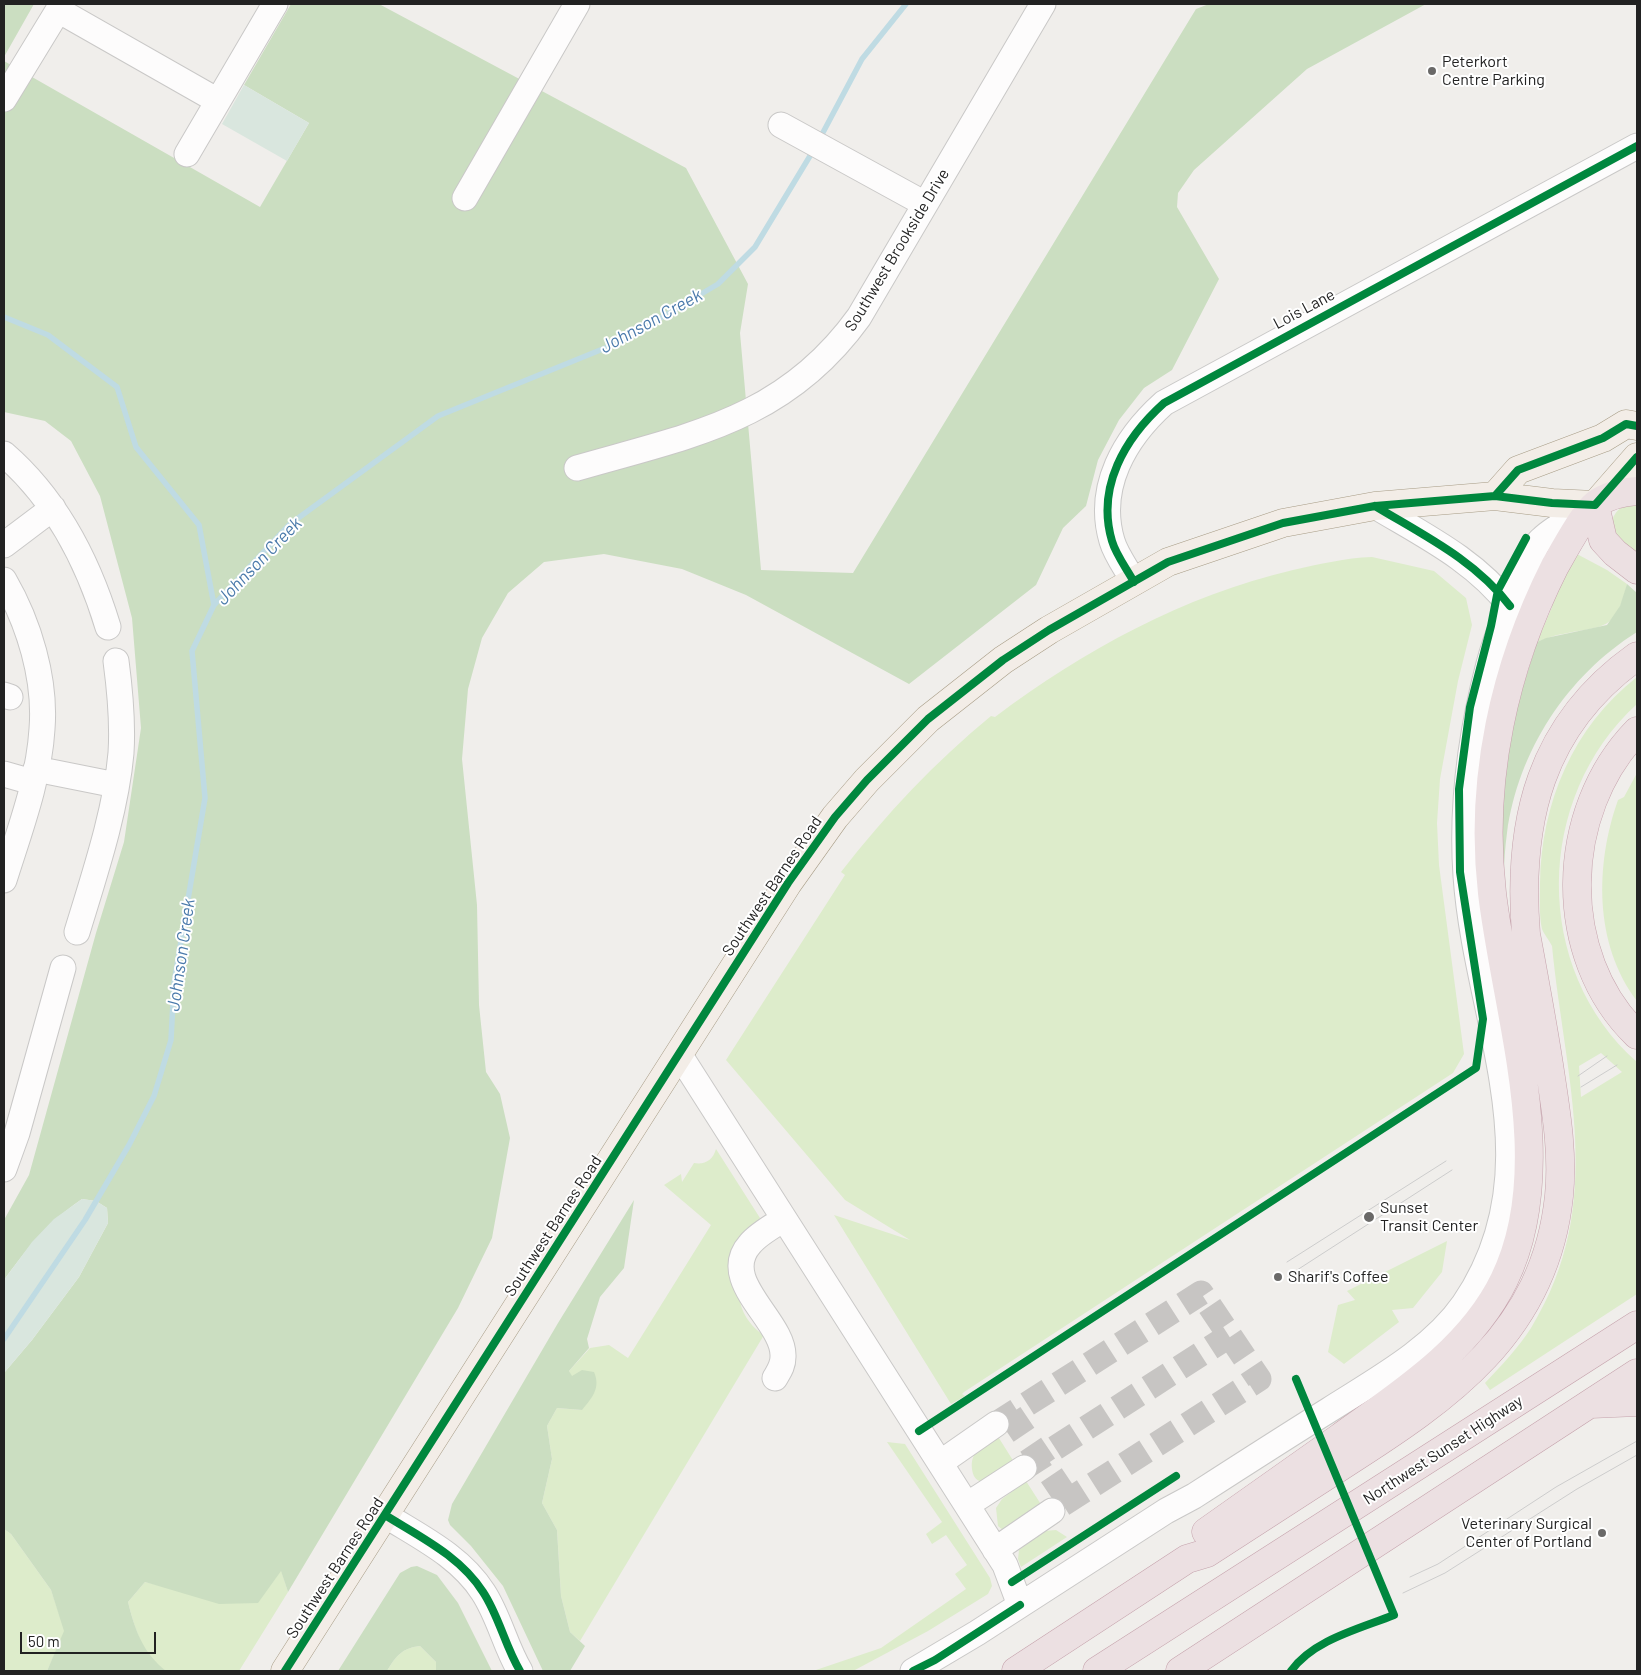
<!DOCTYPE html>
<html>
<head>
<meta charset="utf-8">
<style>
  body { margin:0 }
  #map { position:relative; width:1641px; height:1675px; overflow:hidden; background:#f0eeeb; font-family:Barlow,sans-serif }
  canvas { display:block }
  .frame { position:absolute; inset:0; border:5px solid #222; pointer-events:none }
  .scale { position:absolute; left:20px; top:1632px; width:136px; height:22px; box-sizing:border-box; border:2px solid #222; border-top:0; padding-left:6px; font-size:15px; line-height:18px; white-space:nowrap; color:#222; -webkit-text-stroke:4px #fff; paint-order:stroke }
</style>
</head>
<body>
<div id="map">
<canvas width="1641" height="1675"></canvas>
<div class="frame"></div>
<div class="scale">50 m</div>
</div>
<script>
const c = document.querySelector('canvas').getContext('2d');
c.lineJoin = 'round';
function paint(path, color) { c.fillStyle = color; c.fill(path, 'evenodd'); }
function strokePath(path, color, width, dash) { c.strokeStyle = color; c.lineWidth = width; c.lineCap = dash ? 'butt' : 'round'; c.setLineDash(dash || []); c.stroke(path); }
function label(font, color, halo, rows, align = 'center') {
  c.font = font + ' Barlow,sans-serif'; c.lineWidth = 4; c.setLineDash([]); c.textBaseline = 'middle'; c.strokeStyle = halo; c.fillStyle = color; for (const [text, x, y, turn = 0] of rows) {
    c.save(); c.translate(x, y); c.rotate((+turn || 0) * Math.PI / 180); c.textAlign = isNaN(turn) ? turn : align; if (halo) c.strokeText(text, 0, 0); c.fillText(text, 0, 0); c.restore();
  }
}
paint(new Path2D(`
  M 1637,503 L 1637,557 L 1616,540 L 1612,521 C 1616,508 1624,505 1637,503 Z
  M 1575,553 L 1607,570 L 1627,584 C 1616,632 1604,625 1563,634 C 1554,635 1545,639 1537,642 L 1552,607 L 1552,589 Z
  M 1372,557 L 1434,571 L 1466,598 L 1472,625 L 1458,681 L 1440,779 L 1437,823 L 1439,865 L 1464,1054 L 1453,1073 L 964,1392 L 962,1394 L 965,1396 L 951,1404 L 834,1215 L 910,1240 L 845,1200 L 726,1060 L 845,875 L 841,872 C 886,814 935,762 991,716 L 995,717 C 1084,650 1183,596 1293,570 C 1320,564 1345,558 1372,557 Z
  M 1637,677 L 1637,704 C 1534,798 1532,969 1637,1062 L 1637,1294 L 1490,1390 L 1485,1383 C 1501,1366 1518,1348 1531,1328 C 1608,1203 1565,1080 1552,946 C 1549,940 1544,934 1542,929 C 1539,916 1540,897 1540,884 C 1541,803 1573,727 1637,677 ZM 1601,1053 L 1622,1072 L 1581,1097 L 1579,1066 Z
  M 1637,773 L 1637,1001 C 1594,944 1595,865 1618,800 L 1624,797 Z
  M 716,1149 L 760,1218 L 740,1295 C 739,1311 751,1327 764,1335 L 580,1641 L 570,1632 L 561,1596 L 557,1530 L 542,1503 L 552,1459 L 547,1426 L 557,1408 L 582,1410 L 569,1371 L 590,1348 L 609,1345 L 628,1358 L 711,1225 L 664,1185 L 681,1174 L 682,1182 L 694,1163 C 705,1165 713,1160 716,1149 Z
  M 1447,1241 L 1442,1272 L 1413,1308 L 1392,1310 L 1399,1322 L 1344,1364 L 1328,1352 L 1338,1305 L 1355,1300 L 1347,1291 Z
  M 997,1435 L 1014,1462 L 981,1482 C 975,1479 973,1476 972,1469 C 970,1451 983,1445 997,1435 Z
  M 887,1442 L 905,1444 L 990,1578 L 992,1586 L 988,1594 L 928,1631 L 853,1671 L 813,1671 L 881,1648 L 966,1589 L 955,1574 L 967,1565 L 946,1535 L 932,1544 L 926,1534 L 942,1522 Z
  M 1026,1481 L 1044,1509 L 1004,1531 L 998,1526 L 996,1508 L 1002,1499 Z
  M 4,1529 L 11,1534 L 51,1590 L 65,1631 L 47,1671 L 4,1671 Z
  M 1056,1530 L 1067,1537 L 1021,1567 L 1018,1559 L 1019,1550 L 1044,1531 Z
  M 281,1570 L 288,1592 L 239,1671 C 226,1671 174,1674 166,1671 C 144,1663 133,1622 128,1602 L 145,1582 L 169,1588 Z
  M 420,1646 L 437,1663 L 436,1671 L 387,1671 C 396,1656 402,1648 420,1646 Z`), '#ddeccb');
paint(new Path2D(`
  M 4,4 L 34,4 L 4,57 Z
  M 291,4 L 379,4 L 686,168 L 748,284 L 740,333 L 761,570 L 853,573 L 1196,9 L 1209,4 L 1426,4 L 1307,69 L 1194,170 L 1178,193 L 1177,207 L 1219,279 L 1172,370 L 1144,388 L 1119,420 L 1098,460 L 1086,506 L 1063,528 L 1036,585 L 909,684 L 746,595 L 682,569 L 604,554 L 544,562 L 508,593 L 482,638 L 468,689 L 462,759 L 477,905 L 479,1005 L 486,1072 L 500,1094 L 510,1138 L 492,1238 L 458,1308 L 288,1592 L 281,1571 L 258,1603 L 219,1604 L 145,1582 L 128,1602 C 135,1630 143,1653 166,1671 L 47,1671 L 64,1631 L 51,1590 L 11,1534 L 4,1529 L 4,1373 L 32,1340 L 79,1277 L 108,1223 L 107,1208 L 96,1201 L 82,1199 C 45,1225 30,1245 4,1280 L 4,1220 L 29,1175 L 96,933 L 124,842 L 141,728 L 132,618 L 100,496 L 71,441 L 45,421 L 4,412 L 4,61 L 260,207 L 309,123 L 244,85 Z
  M 1627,584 L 1637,593 L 1637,632 C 1567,676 1518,751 1507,833 C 1503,861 1504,889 1502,917 L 1503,750 L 1537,642 L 1546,638 L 1607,625 L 1620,606 Z
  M 634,1200 L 624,1268 L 600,1297 L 587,1339 L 589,1348 L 569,1371 L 572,1376 L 582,1370 L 594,1372 C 601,1388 592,1398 582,1410 L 557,1408 L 547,1426 L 552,1459 L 542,1503 L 557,1530 L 561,1596 L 570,1632 L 585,1646 L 570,1671 L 543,1671 L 503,1586 L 471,1546 L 450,1525 L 448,1520 L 452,1504 L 558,1323 Z
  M 417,1566 L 437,1575 L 458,1603 L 492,1671 L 436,1671 L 436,1662 L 420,1646 C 402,1648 396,1656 387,1671 L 338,1671 L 400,1573 L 411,1567 Z`), '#cbdec1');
paint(new Path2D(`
  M 244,85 L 309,123 L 287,161 L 222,124 Z
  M 82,1199 L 96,1201 L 107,1208 L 108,1223 L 79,1277 L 32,1340 L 4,1373 L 4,1280 L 32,1242 L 54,1219 Z`), '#d9e6de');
strokePath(new Path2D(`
  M 819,140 L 862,59 L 906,4
  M 4,317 L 48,335 L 117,387 L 136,447 L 199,525 L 214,605
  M 4,1339 L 85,1220 L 129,1145 L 154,1096 L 171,1040 L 174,983 L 205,798 L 192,651 L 214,605 L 290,524 L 438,416 L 620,342 L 718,284 L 755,247 L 813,151`), '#bfdbe3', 5.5);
strokePath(new Path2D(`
  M 1010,1414 L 1068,1500
  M 996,1424 L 1201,1293 L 1259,1379 L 1052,1511
  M 1024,1468 L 1229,1336`), '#c7c5c3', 25, [25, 12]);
const minor = new Path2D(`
  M 58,10 L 218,101
  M 4,99 L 62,4
  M 781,125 L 925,204
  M 187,154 L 275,4
  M 465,198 L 577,4
  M 4,454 C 56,499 88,561 108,627
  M 577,468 C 691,435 785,420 859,317 L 1043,4
  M 1375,506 C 1423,535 1475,560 1510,606
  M 4,545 L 53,508
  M 4,580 C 29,623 46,679 42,729 C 39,780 19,832 4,880
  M 1134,582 C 1127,569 1116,555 1112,541 C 1096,487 1125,438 1164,403 L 1637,146
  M 4,695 L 10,697
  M 36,769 L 116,785
  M 4,774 L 32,782
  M 77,932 C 94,876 116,811 121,753 C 123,722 120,691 116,661
  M 679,1054 L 1005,1565 L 1020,1605
  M 4,1169 L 17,1133 L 63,968
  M 775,1378 C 779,1371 783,1366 783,1357 C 785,1321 717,1281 750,1244 C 758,1234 773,1226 784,1219
  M 940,1463 L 996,1424
  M 967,1505 L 1024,1468
  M 385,1515 C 420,1537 460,1556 483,1592 C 499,1616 505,1646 520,1671
  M 995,1550 L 1052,1511
  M 913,1671 L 977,1633 L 1166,1511 L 1194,1496 C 1239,1467 1284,1438 1329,1410 C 1376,1380 1432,1350 1464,1304 C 1558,1166 1476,1022 1466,876 C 1461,805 1471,733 1489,664 C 1498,629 1514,597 1528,565 C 1532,557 1535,544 1542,539 C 1555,526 1576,517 1592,507`);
const major = new Path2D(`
  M 1495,496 L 1518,470 L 1603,438 L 1626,424 L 1637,426
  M 285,1671 L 788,883 L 835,817 L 867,780 L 928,719 L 1003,660 L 1049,630 L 1168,562 L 1283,523 L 1375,506 L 1495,496 L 1552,503 L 1595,505 L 1637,457`);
const highway = new Path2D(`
  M 1595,505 L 1603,540 L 1615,553 L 1637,570
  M 1637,731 C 1559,811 1555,956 1637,1035
  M 1591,1404 L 1637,1402
  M 1206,1532 C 1250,1501 1295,1469 1339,1438 C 1400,1394 1470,1350 1504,1280 C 1560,1166 1506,1013 1492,893 C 1479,780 1504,667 1555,566 C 1563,552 1584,513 1596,504 C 1608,495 1623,492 1637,491
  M 1016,1671 L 1187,1559 L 1207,1553 C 1252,1524 1298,1494 1343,1465 C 1448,1398 1545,1332 1559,1196 C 1563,1156 1557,1117 1551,1078 C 1544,1030 1535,982 1526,934 C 1517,821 1540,725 1637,656
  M 1097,1671 L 1637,1325
  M 1180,1671 L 1637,1373`);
strokePath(minor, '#c9c8c7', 27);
strokePath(major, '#a79c86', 29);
strokePath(highway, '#c5a2ac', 29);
strokePath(minor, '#fdfcfc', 25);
strokePath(major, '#f3ede7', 28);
strokePath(highway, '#ece0e2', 28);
strokePath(new Path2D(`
  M 1578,1076 L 1607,1056
  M 1581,1087 L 1617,1065
  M 1287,1262 L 1446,1161
  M 1294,1272 L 1452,1170
  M 1410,1577 L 1438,1564 L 1556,1487 L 1637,1441
  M 1403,1593 L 1445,1573 L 1577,1489 L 1637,1455`), '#ccc', 1);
strokePath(new Path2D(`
  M 1495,496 L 1518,470 L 1603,438 L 1626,424 L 1637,426
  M 1375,506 C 1423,535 1475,560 1510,606
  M 1134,582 C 1127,569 1116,555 1112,541 C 1096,487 1125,438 1164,403 L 1637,146
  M 919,1431 L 1476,1068 L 1483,1019 L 1460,872 L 1459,789 L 1470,707 L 1491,626 L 1498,590 L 1526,538
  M 385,1515 C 420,1537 460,1556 483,1592 C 499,1616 505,1646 520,1671
  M 1012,1582 L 1176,1476
  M 285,1671 L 788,883 L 835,817 L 867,780 L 928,719 L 1003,660 L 1049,630 L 1168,562 L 1283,523 L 1375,506 L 1495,496 L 1552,503 L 1595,505 L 1637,457
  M 913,1671 L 935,1660 L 1020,1605
  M 1291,1671 C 1313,1640 1359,1629 1394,1615 L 1296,1379`), '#00873e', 8);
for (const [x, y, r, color] of [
  [1432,71,5,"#6a6968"],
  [1369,1217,6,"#6a6968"],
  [1278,1277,5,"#6a6968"],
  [1602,1533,5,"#6a6968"]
]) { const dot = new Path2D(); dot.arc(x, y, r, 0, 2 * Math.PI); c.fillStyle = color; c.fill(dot); strokePath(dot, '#fff', 2); }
label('16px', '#222', '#fff', [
  ["Peterkort",1442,62],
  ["Centre Parking",1442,80],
  ["Sunset",1380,1208],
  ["Transit Center",1380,1226],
  ["Sharif's Coffee",1288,1277],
  ["Veterinary Surgical",1592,1524,"right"],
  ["Center of Portland",1592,1542,"right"]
], 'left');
label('16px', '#222', '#fff', [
  ["Southwest Brookside Drive",897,250,-59],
  ["Lois Lane",1304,309,-28],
  ["Southwest Barnes Road",772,886,-56],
  ["Southwest Barnes Road",553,1226,-57],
  ["Northwest Sunset Highway",1443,1450,-33],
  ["Southwest Barnes Road",335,1568,-57]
]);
label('italic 18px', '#4a7aab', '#fff', [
  ["Johnson Creek",651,321,-29],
  ["Johnson Creek",259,561,-46],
  ["Johnson Creek",181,955,-82]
]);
</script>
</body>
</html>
